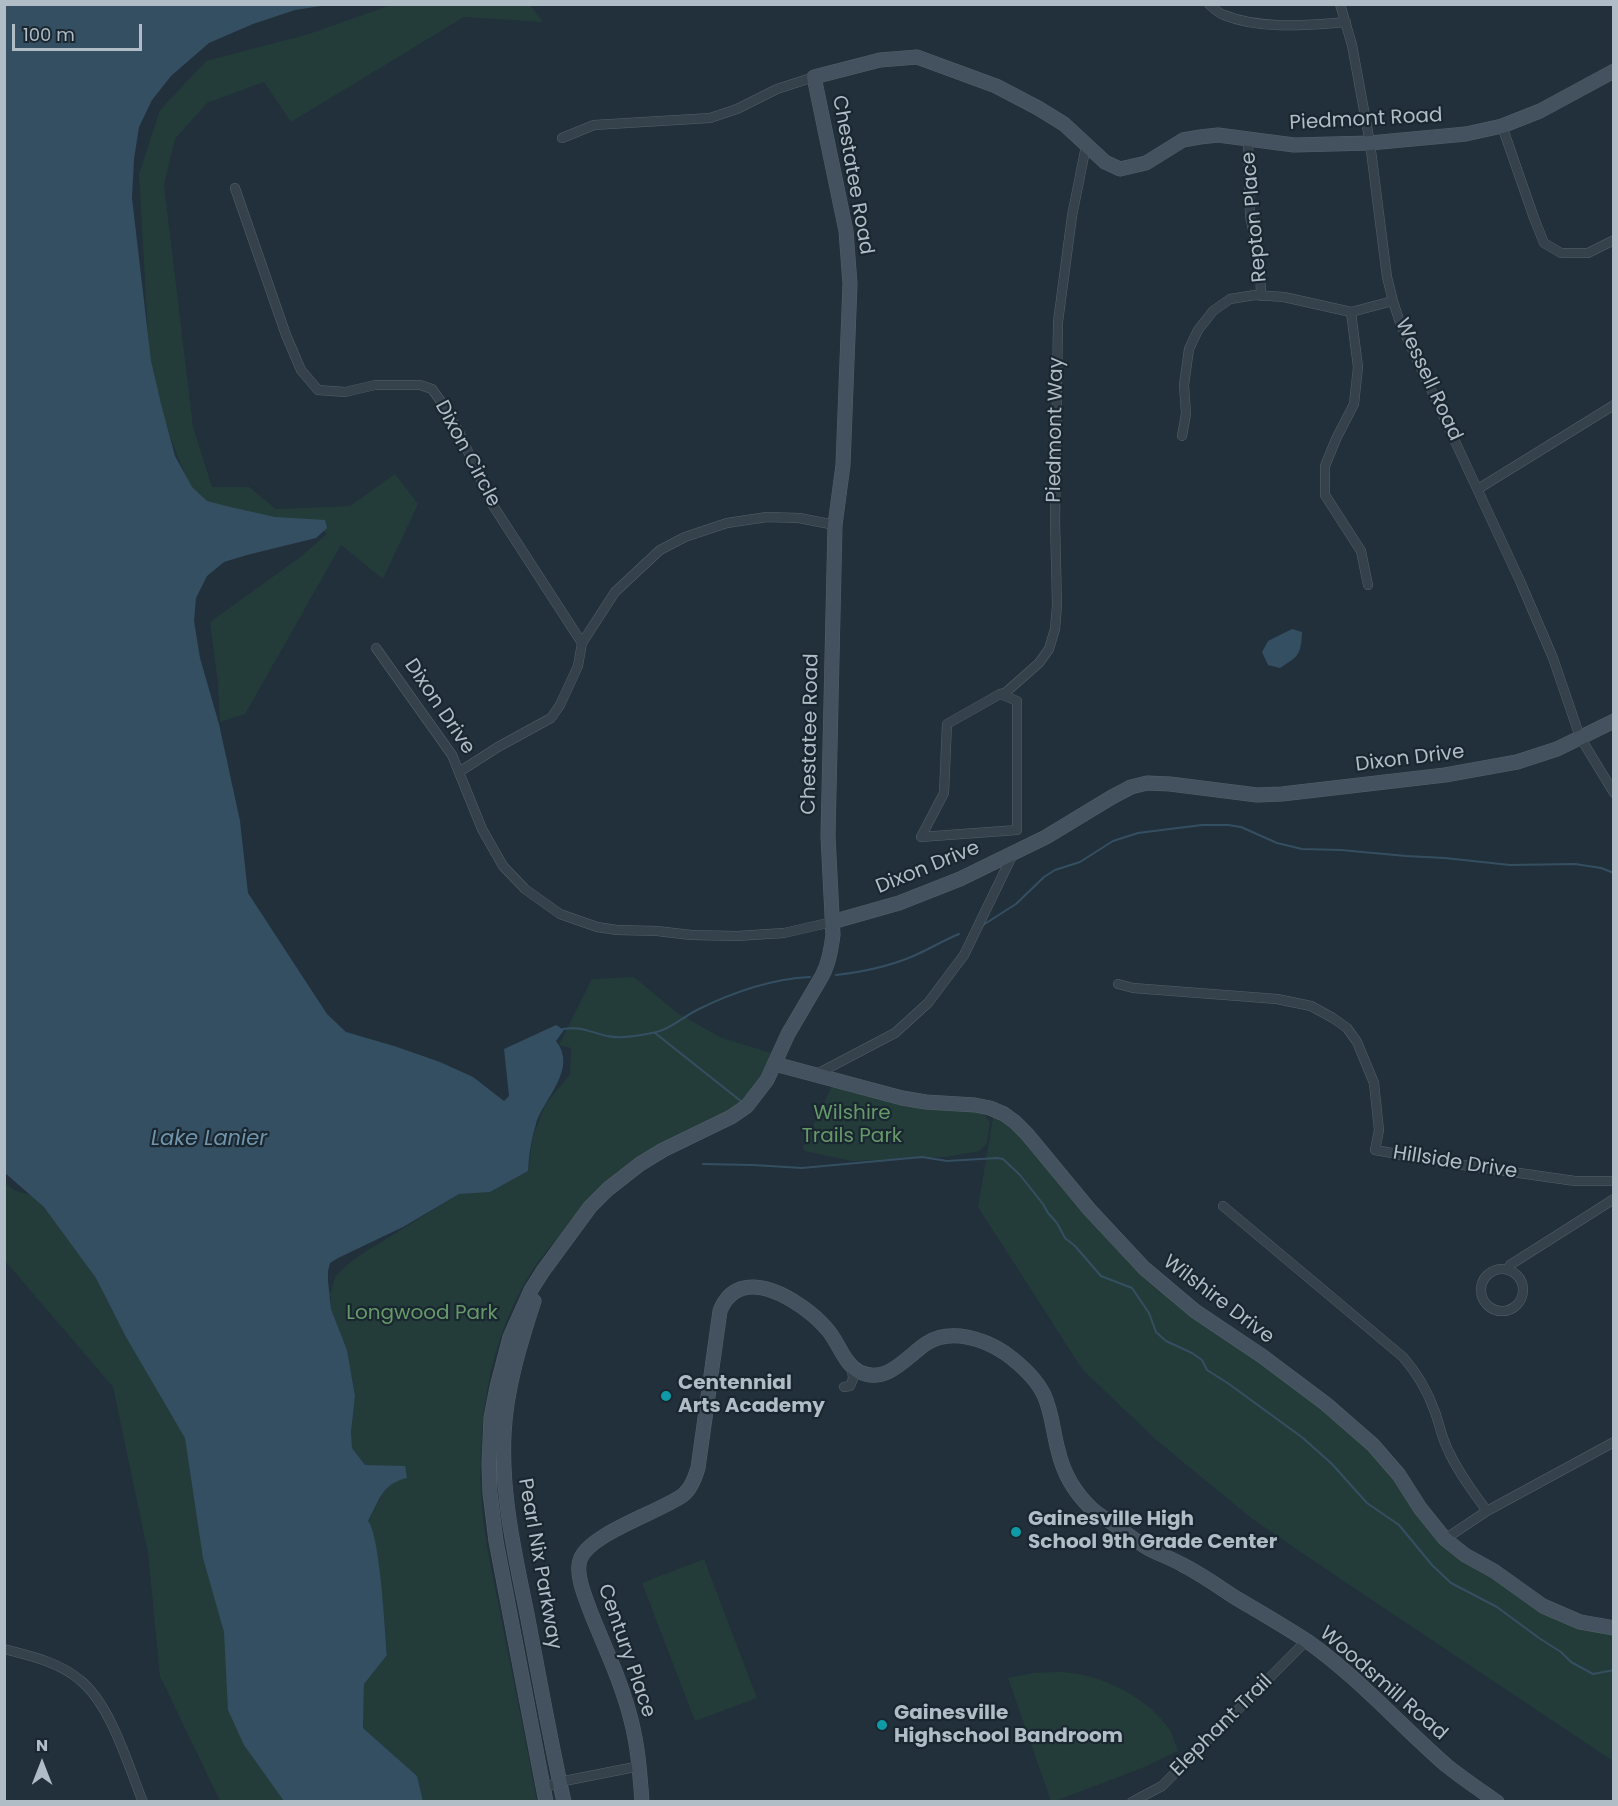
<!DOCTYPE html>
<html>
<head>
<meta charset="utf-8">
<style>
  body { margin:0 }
  #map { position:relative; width:1618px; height:1806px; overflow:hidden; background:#21303b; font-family:Poppins,sans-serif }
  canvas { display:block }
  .frame { position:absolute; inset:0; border:6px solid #b0bdc7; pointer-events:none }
  .north { position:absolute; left:12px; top:1734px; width:60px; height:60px; -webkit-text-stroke:4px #1a2730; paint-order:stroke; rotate:0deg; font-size:16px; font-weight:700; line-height:24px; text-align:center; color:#b0bdc7 }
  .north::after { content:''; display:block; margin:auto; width:21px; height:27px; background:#b0bdc7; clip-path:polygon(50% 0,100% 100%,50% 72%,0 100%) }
  .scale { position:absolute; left:12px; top:24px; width:130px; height:27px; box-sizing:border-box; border:3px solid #b0bdc7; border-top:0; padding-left:8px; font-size:18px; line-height:21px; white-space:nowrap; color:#b0bdc7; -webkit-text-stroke:4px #1a2730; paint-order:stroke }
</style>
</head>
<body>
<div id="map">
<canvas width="1618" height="1806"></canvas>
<div class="frame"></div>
<div class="north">N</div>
<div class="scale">100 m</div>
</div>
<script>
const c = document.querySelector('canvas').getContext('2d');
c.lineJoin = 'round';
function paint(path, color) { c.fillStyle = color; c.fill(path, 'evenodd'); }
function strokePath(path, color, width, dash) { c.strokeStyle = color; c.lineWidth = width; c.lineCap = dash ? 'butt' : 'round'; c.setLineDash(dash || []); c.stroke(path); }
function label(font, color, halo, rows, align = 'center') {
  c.font = font + ' Poppins,sans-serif'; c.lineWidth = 4.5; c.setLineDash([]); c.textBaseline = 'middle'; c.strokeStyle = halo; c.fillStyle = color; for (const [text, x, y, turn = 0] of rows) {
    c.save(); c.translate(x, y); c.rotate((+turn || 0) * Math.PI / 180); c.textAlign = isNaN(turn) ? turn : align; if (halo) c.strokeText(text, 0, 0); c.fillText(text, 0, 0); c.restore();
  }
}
paint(new Path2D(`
  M 391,5 L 530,5 L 543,22 L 464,17 L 291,122 L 264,82 L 207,103 L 175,139 L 164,185 L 193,427 L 212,487 L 249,487 L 276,509 L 350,506 L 395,474 L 418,504 L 383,579 L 341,545 L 245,714 L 220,722 L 218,684 L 210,622 L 299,558 L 327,534 L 312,522 L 216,512 L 191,490 L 169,434 L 150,369 L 139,174 L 160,110 L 206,61 L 309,34 Z
  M 634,977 L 677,1013 L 722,1038 L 771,1053 C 763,1073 754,1091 737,1106 C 718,1125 688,1130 664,1142 C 644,1152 625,1165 608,1180 C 594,1194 582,1210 569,1225 C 557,1239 543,1254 532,1271 C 488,1340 476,1426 482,1507 C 485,1547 496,1588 503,1628 C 515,1686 526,1744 537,1801 L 423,1801 L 417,1776 L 363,1728 L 364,1684 L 387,1655 L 384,1615 L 377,1554 L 368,1522 L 385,1489 L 395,1481 L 405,1467 L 365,1465 L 352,1448 L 351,1432 L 355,1396 L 347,1350 L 331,1309 L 331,1296 L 305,1298 L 304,1295 L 331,1293 L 335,1277 L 346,1266 L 357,1257 L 428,1213 L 459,1194 L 490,1192 L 528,1171 L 533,1136 L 545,1105 L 570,1074 L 571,1048 L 559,1045 L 592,979 Z
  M 833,1084 L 982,1112 L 990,1122 L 987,1143 L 980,1151 L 946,1157 L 852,1161 L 804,1151 L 803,1147 Z
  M 995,1106 L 1118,1240 L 1210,1321 L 1355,1425 L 1384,1448 L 1442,1533 L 1581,1625 L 1613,1626 L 1613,1761 L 1345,1582 L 1251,1518 L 1154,1438 L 1082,1369 L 978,1207 Z
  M 4,1183 L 16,1191 L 63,1203 L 167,1375 L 294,1801 L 220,1801 L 160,1676 L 148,1553 L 113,1387 L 5,1261 Z
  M 704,1559 L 757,1698 L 695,1721 L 642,1583 Z
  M 1033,1673 C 1045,1673 1058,1671 1070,1673 C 1105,1676 1150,1700 1169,1729 C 1173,1735 1175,1744 1178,1751 L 1142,1768 L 1055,1801 L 1051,1801 L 1008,1678 Z`), '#233c3a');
paint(new Path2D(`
  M 5,4 L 328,5 L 295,10 L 253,24 L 209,43 L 171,76 L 152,100 L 139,127 L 134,159 L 132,198 L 151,361 L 161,404 L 175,456 L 192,487 L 207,501 L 230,507 L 275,517 L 325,520 L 327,528 L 316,538 L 247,555 L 224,562 L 207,576 L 196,598 L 194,621 L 200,658 L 219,724 L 240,821 L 248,893 L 327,1014 L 346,1032 L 394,1046 L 440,1062 L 473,1077 L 504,1101 L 509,1096 L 504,1049 L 556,1025 L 564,1030 L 556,1041 C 578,1069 544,1098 536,1124 C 531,1140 529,1155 528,1171 L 490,1192 L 459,1194 L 403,1227 L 338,1258 L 330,1263 L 328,1271 L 328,1281 L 331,1309 L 347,1350 L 355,1396 L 351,1432 L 352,1448 L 365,1465 L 405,1466 L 407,1478 C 381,1484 380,1500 368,1521 C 380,1535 385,1631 387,1655 L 364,1684 L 363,1728 L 417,1776 L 423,1801 L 284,1801 L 244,1745 L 228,1710 L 224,1632 L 203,1558 L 185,1438 L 126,1337 L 96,1278 L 44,1207 L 5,1173 Z
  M 1292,629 L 1302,632 C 1301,656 1298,656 1280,668 L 1268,665 L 1262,652 L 1268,641 Z`), '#354f62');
strokePath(new Path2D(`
  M 983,925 L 1016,904 L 1044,877 L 1055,870 L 1080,862 L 1113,841 L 1138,833 L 1202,825 L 1228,825 L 1241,827 L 1277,843 L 1302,849 L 1341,850 L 1406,856 L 1445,858 L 1510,865 L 1575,864 L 1601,868 L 1614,873
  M 836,975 C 862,972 887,967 911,957 C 928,950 942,941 959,934
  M 563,1029 C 583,1026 589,1032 607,1036 C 621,1039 638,1036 652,1033 C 668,1031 683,1017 697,1010 C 731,993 772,979 810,977
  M 655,1033 L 742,1102
  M 703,1164 L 753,1165 L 802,1168 L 922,1157 L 947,1161 L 997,1158 L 1003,1159 L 1020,1175 L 1043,1204 L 1048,1213 L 1057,1223 L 1065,1238 L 1075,1246 L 1101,1276 L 1132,1288 L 1149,1313 L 1156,1332 L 1166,1341 L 1192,1353 L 1202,1360 L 1207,1370 L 1229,1384 L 1303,1438 L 1332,1464 L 1367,1503 L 1399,1525 L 1432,1565 L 1451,1583 L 1497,1607 L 1539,1638 L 1561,1652 L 1571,1662 L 1593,1674 L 1614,1670`), '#354f62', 2);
const street = new Path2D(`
  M 1209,4 C 1213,8 1218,13 1224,15 C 1261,30 1307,25 1346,22
  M 1340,4 L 1352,45 L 1370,143 L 1387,277 L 1393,301 L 1400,323 L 1520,581 L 1553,658 L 1580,737 L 1614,793
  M 1502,126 L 1534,218 L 1544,243 L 1561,253 L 1588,253 L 1614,240
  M 562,138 L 594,125 L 710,118 L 737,109 L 777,89 L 814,77
  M 1248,139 L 1250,216 L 1260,263 L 1261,296
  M 235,188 L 286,335 L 301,370 L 318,390 L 345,392 L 375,385 L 420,385 L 432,389 L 442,403 L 460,434 L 492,504 L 582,643 L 578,666 L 560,705 L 551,718 L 498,747 L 459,772
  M 1351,312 L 1358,367 L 1354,404 L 1336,439 L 1325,466 L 1325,495 L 1361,551 L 1368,585
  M 1182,436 L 1186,414 L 1184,385 L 1189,349 L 1198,330 L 1213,311 L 1230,299 L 1255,295 L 1284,297 L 1351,312 L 1393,301
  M 1478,489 L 1614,405
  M 582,643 L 615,592 L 660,550 L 685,537 L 727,523 L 767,517 L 799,518 L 835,525
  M 376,648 L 452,755 L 482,829 L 503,866 L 525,889 L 560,914 L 597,927 L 617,930 L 657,931 L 691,935 L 737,936 L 784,933 L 832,922
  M 1000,694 L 1005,693 L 1039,663 L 1049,649 L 1055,629 L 1057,605 L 1055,520 L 1058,322 L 1072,216 L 1086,146
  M 1000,694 L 1017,701 L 1017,830 L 921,837 L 944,793 L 947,724 Z
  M 1118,984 L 1133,988 L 1277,999 L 1311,1006 L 1333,1018 L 1347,1028 L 1357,1042 L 1374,1083 L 1379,1130 L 1375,1150 L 1392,1153 L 1407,1157 L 1575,1181 L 1614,1181
  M 815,1075 L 895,1033 L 928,1003 L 964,955 L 1014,852
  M 1223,1206 L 1403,1357 C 1417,1373 1428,1392 1435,1412 C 1440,1426 1442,1439 1449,1452 C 1459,1473 1473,1492 1487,1511
  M1481 1290a21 21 0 1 1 42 0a21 21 0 1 1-42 0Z
  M 1507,1270 L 1510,1265 L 1614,1199
  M 844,1387 L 850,1386 L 853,1379 L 852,1368
  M 1445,1539 L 1487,1511 L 1614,1442
  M 4,1649 C 31,1656 59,1662 80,1680 C 111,1705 128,1765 143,1802
  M 544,1788 L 559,1782 L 640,1766
  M 1132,1802 L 1162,1786 L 1306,1641`);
const secondary = new Path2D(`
  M 832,922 L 899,903 L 960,879 L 1046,837 L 1112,797 L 1131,787 L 1147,783 L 1170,784 L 1257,795 L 1282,794 L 1445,775 L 1517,762 L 1557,749 L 1614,721
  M 775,1064 L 902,1098 L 926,1102 L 975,1105 L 990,1108 L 1004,1114 L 1015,1122 L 1027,1134 L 1089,1209 L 1144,1268 L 1195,1311 L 1262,1356 L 1326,1404 L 1373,1445 L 1399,1475 L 1420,1508 L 1445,1539 L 1465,1555 L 1494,1571 L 1543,1606 L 1580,1622 L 1614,1628
  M 534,1301 C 520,1344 506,1389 504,1434 C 501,1495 515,1555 527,1614 C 539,1677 550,1739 564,1802
  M 546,1802 L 496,1541 L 490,1493 L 489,1464 L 491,1418 L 497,1387 L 510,1337 L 531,1290 L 543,1271 L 590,1207 L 608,1189 L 640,1164 L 663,1150 L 731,1117 L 747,1106 L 767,1080 L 788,1034 L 822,976 C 829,963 831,949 833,935 L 828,836 L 835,525 L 843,465 L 850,284 L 846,231 L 814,77 L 880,60 L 917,57 L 996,86 L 1038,108 L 1064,124 L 1105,162 L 1120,169 L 1146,163 L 1183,140 L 1200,137 L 1218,135 L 1294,145 L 1370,143 L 1466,134 L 1502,126 L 1540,111 L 1614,71
  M 642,1802 C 640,1774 638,1746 631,1720 C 622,1683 605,1648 591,1613 C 586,1599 575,1575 580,1560 C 588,1534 660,1512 683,1495 C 691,1489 695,1478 698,1468 L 720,1311 C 740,1260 803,1302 826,1328 C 838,1340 844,1365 860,1372 C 887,1385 907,1356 927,1343 C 951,1328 984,1339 1005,1353 C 1020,1364 1036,1378 1044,1395 C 1052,1412 1053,1432 1058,1450 C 1063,1472 1074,1492 1091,1508 C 1097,1514 1105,1518 1112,1523 C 1123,1531 1134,1540 1146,1547 C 1158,1554 1171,1558 1183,1565 C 1201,1574 1219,1587 1236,1598 C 1260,1612 1284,1626 1307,1641 C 1358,1677 1399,1724 1446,1765 C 1462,1778 1480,1790 1497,1802`);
strokePath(street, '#536069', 10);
strokePath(secondary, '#536069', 15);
strokePath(street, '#35424b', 9);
strokePath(secondary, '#43525e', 14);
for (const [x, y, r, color] of [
  [666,1396,6,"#0f9aa8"],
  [1016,1532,6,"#0f9aa8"],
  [882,1725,6,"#0f9aa8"]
]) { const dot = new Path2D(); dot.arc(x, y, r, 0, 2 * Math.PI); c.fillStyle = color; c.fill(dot); strokePath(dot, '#1a2730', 2); }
label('20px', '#b0bdc7', '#1a2730', [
  ["Piedmont Road",1366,120,-3],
  ["Chestatee Road",852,175,80],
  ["Repton Place",1255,217,-95],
  ["Wessell Road",1428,380,65],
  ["Piedmont Way",1056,430,-89],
  ["Dixon Circle",467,454,62],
  ["Dixon Drive",439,707,56],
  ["Chestatee Road",811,734,-89],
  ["Dixon Drive",1410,759,-7],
  ["Dixon Drive",928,868,-22],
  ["Hillside Drive",1455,1163,9],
  ["Wilshire Drive",1218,1300,37],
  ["Pearl Nix Parkway",539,1564,80],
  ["Century Place",626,1651,71],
  ["Woodsmill Road",1383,1684,41],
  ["Elephant Trail",1222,1726,-45]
]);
label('20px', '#669969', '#1a2730', [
  ["Wilshire",852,1114],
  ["Trails Park",852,1137],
  ["Longwood Park",422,1314]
]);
label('bold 20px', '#b0bdc7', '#1a2730', [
  ["Centennial",678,1384],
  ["Arts Academy",678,1407],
  ["Gainesville High",1028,1520],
  ["School 9th Grade Center",1028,1543],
  ["Gainesville",894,1714],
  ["Highschool Bandroom",894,1737]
], 'left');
label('italic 21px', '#7094ab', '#1a2730', [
  ["Lake Lanier",209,1140]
]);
</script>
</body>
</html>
